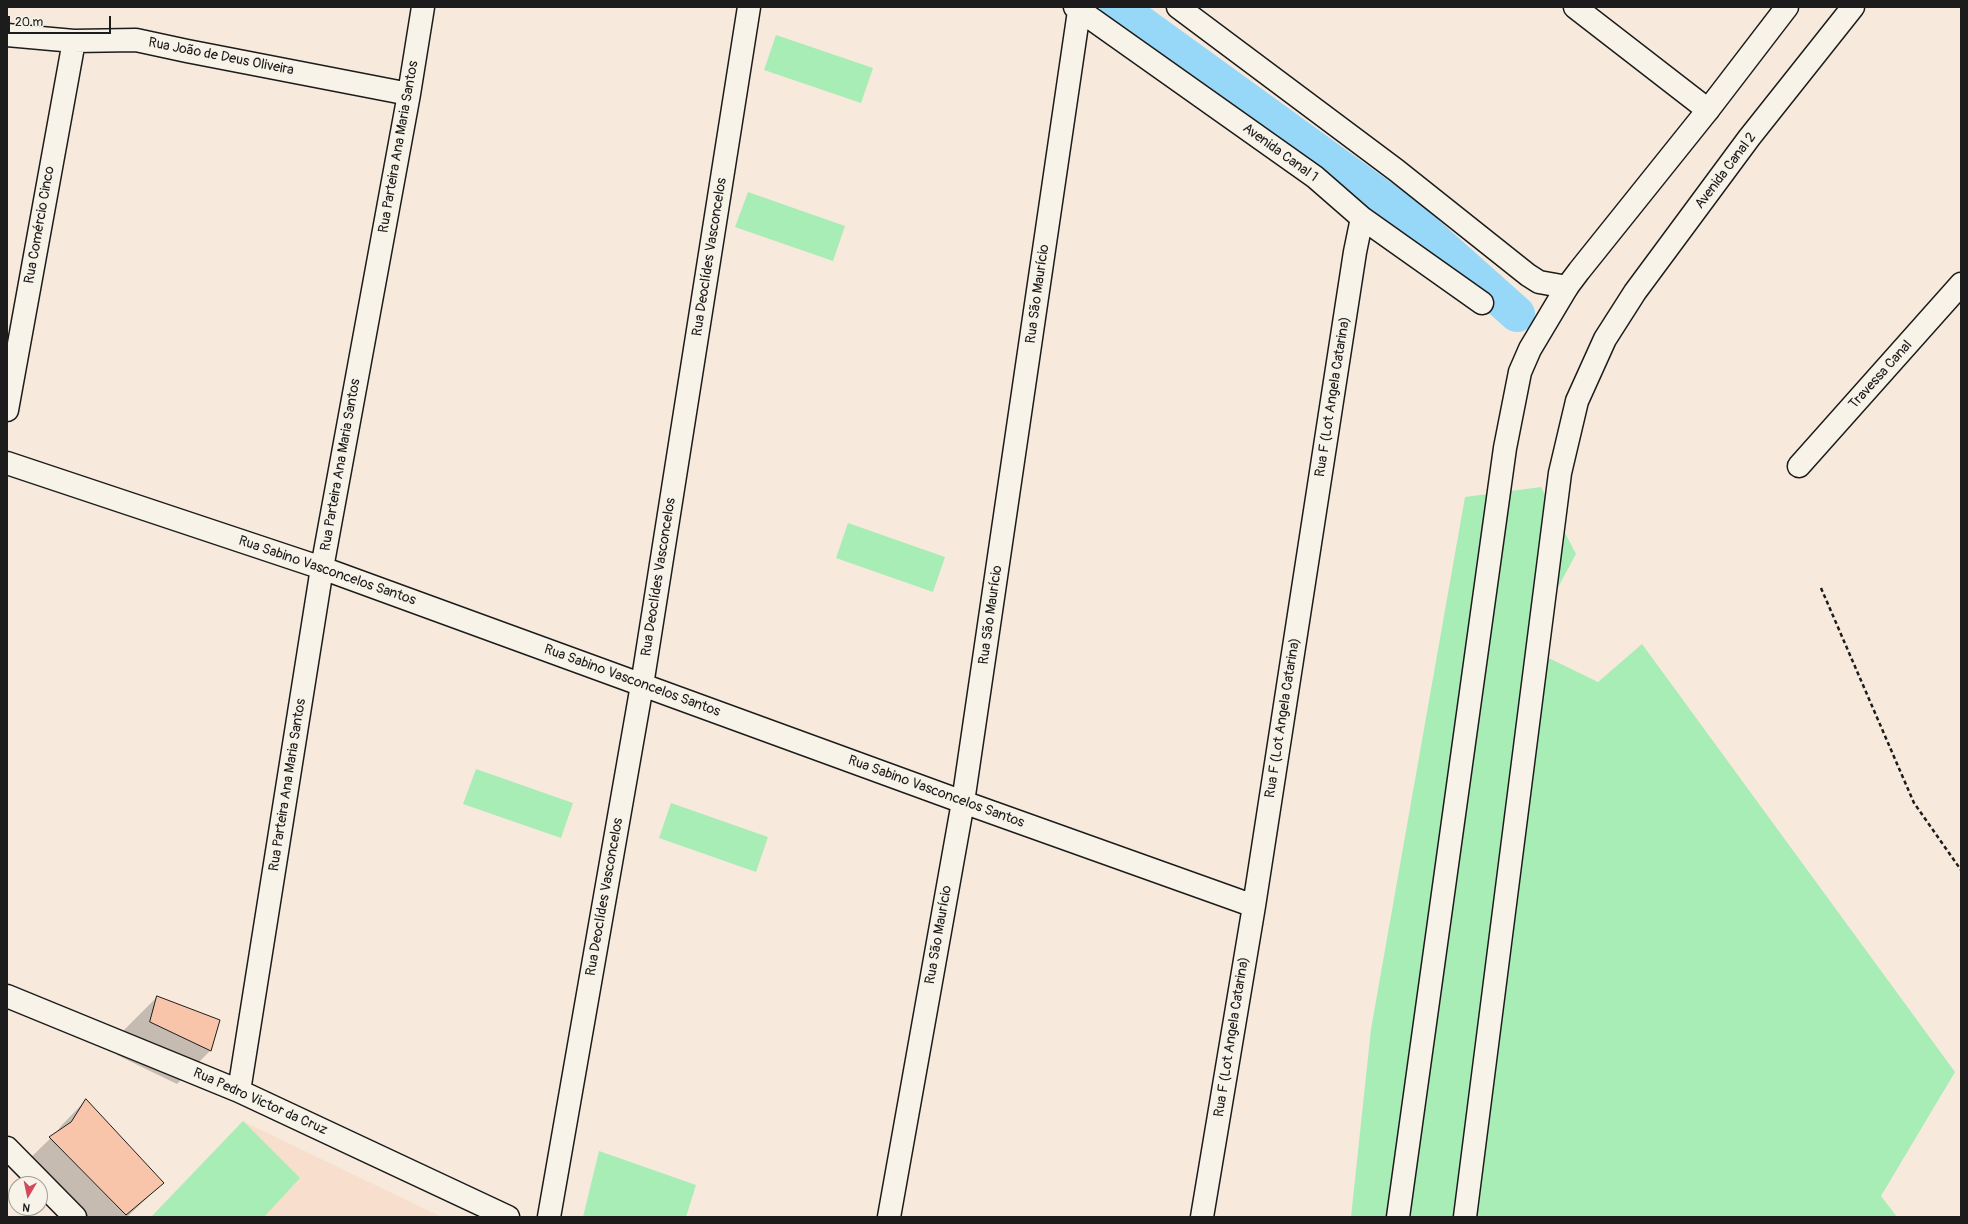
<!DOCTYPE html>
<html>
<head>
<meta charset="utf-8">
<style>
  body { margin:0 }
  #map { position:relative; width:1968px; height:1224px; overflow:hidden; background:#f7eadc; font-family:Pangolin,sans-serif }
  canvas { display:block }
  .frame { position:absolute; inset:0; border:8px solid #1c1c1c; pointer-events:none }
  .north { position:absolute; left:8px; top:1176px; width:40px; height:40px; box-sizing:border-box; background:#f7f3e8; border:1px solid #9f9d96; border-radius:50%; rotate:189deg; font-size:11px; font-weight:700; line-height:16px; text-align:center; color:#1c1c1c }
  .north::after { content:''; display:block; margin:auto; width:14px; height:18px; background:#d1495b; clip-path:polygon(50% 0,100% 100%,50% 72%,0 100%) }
  .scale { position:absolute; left:8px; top:16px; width:103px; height:18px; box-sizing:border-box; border:2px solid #1c1c1c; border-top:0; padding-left:5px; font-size:12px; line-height:14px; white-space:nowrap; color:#1c1c1c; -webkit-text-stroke:3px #f7f3e8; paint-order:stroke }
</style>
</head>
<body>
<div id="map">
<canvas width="1968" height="1224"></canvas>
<div class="frame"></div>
<div class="north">N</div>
<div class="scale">20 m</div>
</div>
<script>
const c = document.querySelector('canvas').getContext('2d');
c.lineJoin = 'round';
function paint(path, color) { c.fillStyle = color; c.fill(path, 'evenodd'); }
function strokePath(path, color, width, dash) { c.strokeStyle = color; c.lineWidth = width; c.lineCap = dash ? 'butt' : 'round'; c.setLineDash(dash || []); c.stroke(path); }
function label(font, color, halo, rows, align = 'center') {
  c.font = font + ' Pangolin,sans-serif'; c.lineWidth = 3; c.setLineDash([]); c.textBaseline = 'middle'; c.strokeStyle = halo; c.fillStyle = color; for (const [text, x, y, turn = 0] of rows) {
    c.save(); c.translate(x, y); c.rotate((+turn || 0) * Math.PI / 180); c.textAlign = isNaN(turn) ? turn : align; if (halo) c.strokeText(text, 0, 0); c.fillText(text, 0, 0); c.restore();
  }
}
paint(new Path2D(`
  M 243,1121 L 315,1156 L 442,1217 L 151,1217 Z`), '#f8dfcd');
paint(new Path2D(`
  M 776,35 L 873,68 L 861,103 L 764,70 Z
  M 748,192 L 845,226 L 833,261 L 735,227 Z
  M 1541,487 L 1576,554 L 1526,647 L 1598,682 L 1642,644 L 1955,1072 L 1881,1196 L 1897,1217 L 1351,1217 L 1371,1029 L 1465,497 Z
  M 848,523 L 945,557 L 933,592 L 836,558 Z
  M 476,769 L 573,803 L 561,838 L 463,804 Z
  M 671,803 L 768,837 L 756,872 L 659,838 Z
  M 243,1121 L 300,1178 L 264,1217 L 151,1217 Z
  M 599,1151 L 696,1185 L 686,1217 L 583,1217 Z`), '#a8ecb6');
paint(new Path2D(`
  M 157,997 L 219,1021 L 210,1051 L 177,1084 L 117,1055 L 124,1030 Z
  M 86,1100 L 163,1183 L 127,1217 L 77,1217 L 25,1163 L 55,1134 L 61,1126 Z`), '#0003');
strokePath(new Path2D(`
  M 1118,7 L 1407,216 L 1517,314`), '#97d8f9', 36);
const building = new Path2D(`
  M 157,996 L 220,1020 L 211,1051 L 150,1022 Z
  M 86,1099 L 164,1183 L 126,1215 L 49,1137 L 71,1122 Z`);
paint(building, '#f9c5aa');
strokePath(building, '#1c1c1c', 1);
const street = new Path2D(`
  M 1075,7 L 1315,177 L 1362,218 L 1482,303
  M 1178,7 L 1396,170 L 1528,275 L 1539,282 L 1567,287
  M 1575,7 L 1708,110
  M 7,35 L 74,41 L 136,40 L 187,51 L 409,94
  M 7,410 L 74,41
  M 7,463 L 322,568 L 963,802 L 1254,906
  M 1799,466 L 1961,284
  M 7,996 L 239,1091 L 508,1217
  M 239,1091 L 322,568 L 409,94 L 423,7
  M 549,1217 L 642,685 L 749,7
  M 889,1217 L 963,802 L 1079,11
  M 1202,1217 L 1254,906 L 1355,252 L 1362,218`);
const secondary = new Path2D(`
  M 7,1148 L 75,1217
  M 1398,1217 L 1505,448 L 1520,372 L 1530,349 L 1567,287 L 1579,271 L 1708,110 L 1787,7
  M 1465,1217 L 1560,473 L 1577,401 L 1605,339 L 1635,292 L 1749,138 L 1853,7`);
strokePath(street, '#1c1c1c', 25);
strokePath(secondary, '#1c1c1c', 25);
strokePath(new Path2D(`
  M 1821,588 L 1914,803 L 1961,870`), '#1c1c1c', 2.5, [4, 3]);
strokePath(street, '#f7f3e8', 22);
strokePath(secondary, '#f7f3e8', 22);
label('14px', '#1c1c1c', '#f7f3e8', [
  ["Rua João de Deus Oliveira",221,57,11],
  ["Rua Parteira Ana Maria Santos",399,147,-80],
  ["Avenida Canal 1",1280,153,36],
  ["Avenida Canal 2",1726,171,-53],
  ["Rua Comércio Cinco",40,225,-80],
  ["Rua Deoclídes Vasconcelos",710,257,-81],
  ["Rua São Maurício",1038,294,-82],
  ["Travessa Canal",1881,375,-48],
  ["Rua F (Lot Angela Catarina)",1333,397,-81],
  ["Rua Parteira Ana Maria Santos",341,465,-80],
  ["Rua Sabino Vasconcelos Santos",327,571,19],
  ["Rua Deoclídes Vasconcelos",659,577,-81],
  ["Rua São Maurício",991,615,-82],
  ["Rua Sabino Vasconcelos Santos",632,681,20],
  ["Rua F (Lot Angela Catarina)",1283,718,-81],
  ["Rua Parteira Ana Maria Santos",288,785,-81],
  ["Rua Sabino Vasconcelos Santos",936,792,20],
  ["Rua Deoclídes Vasconcelos",605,897,-80],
  ["Rua São Maurício",939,935,-80],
  ["Rua F (Lot Angela Catarina)",1232,1037,-81],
  ["Rua Pedro Victor da Cruz",260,1102,24]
]);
</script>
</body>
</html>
